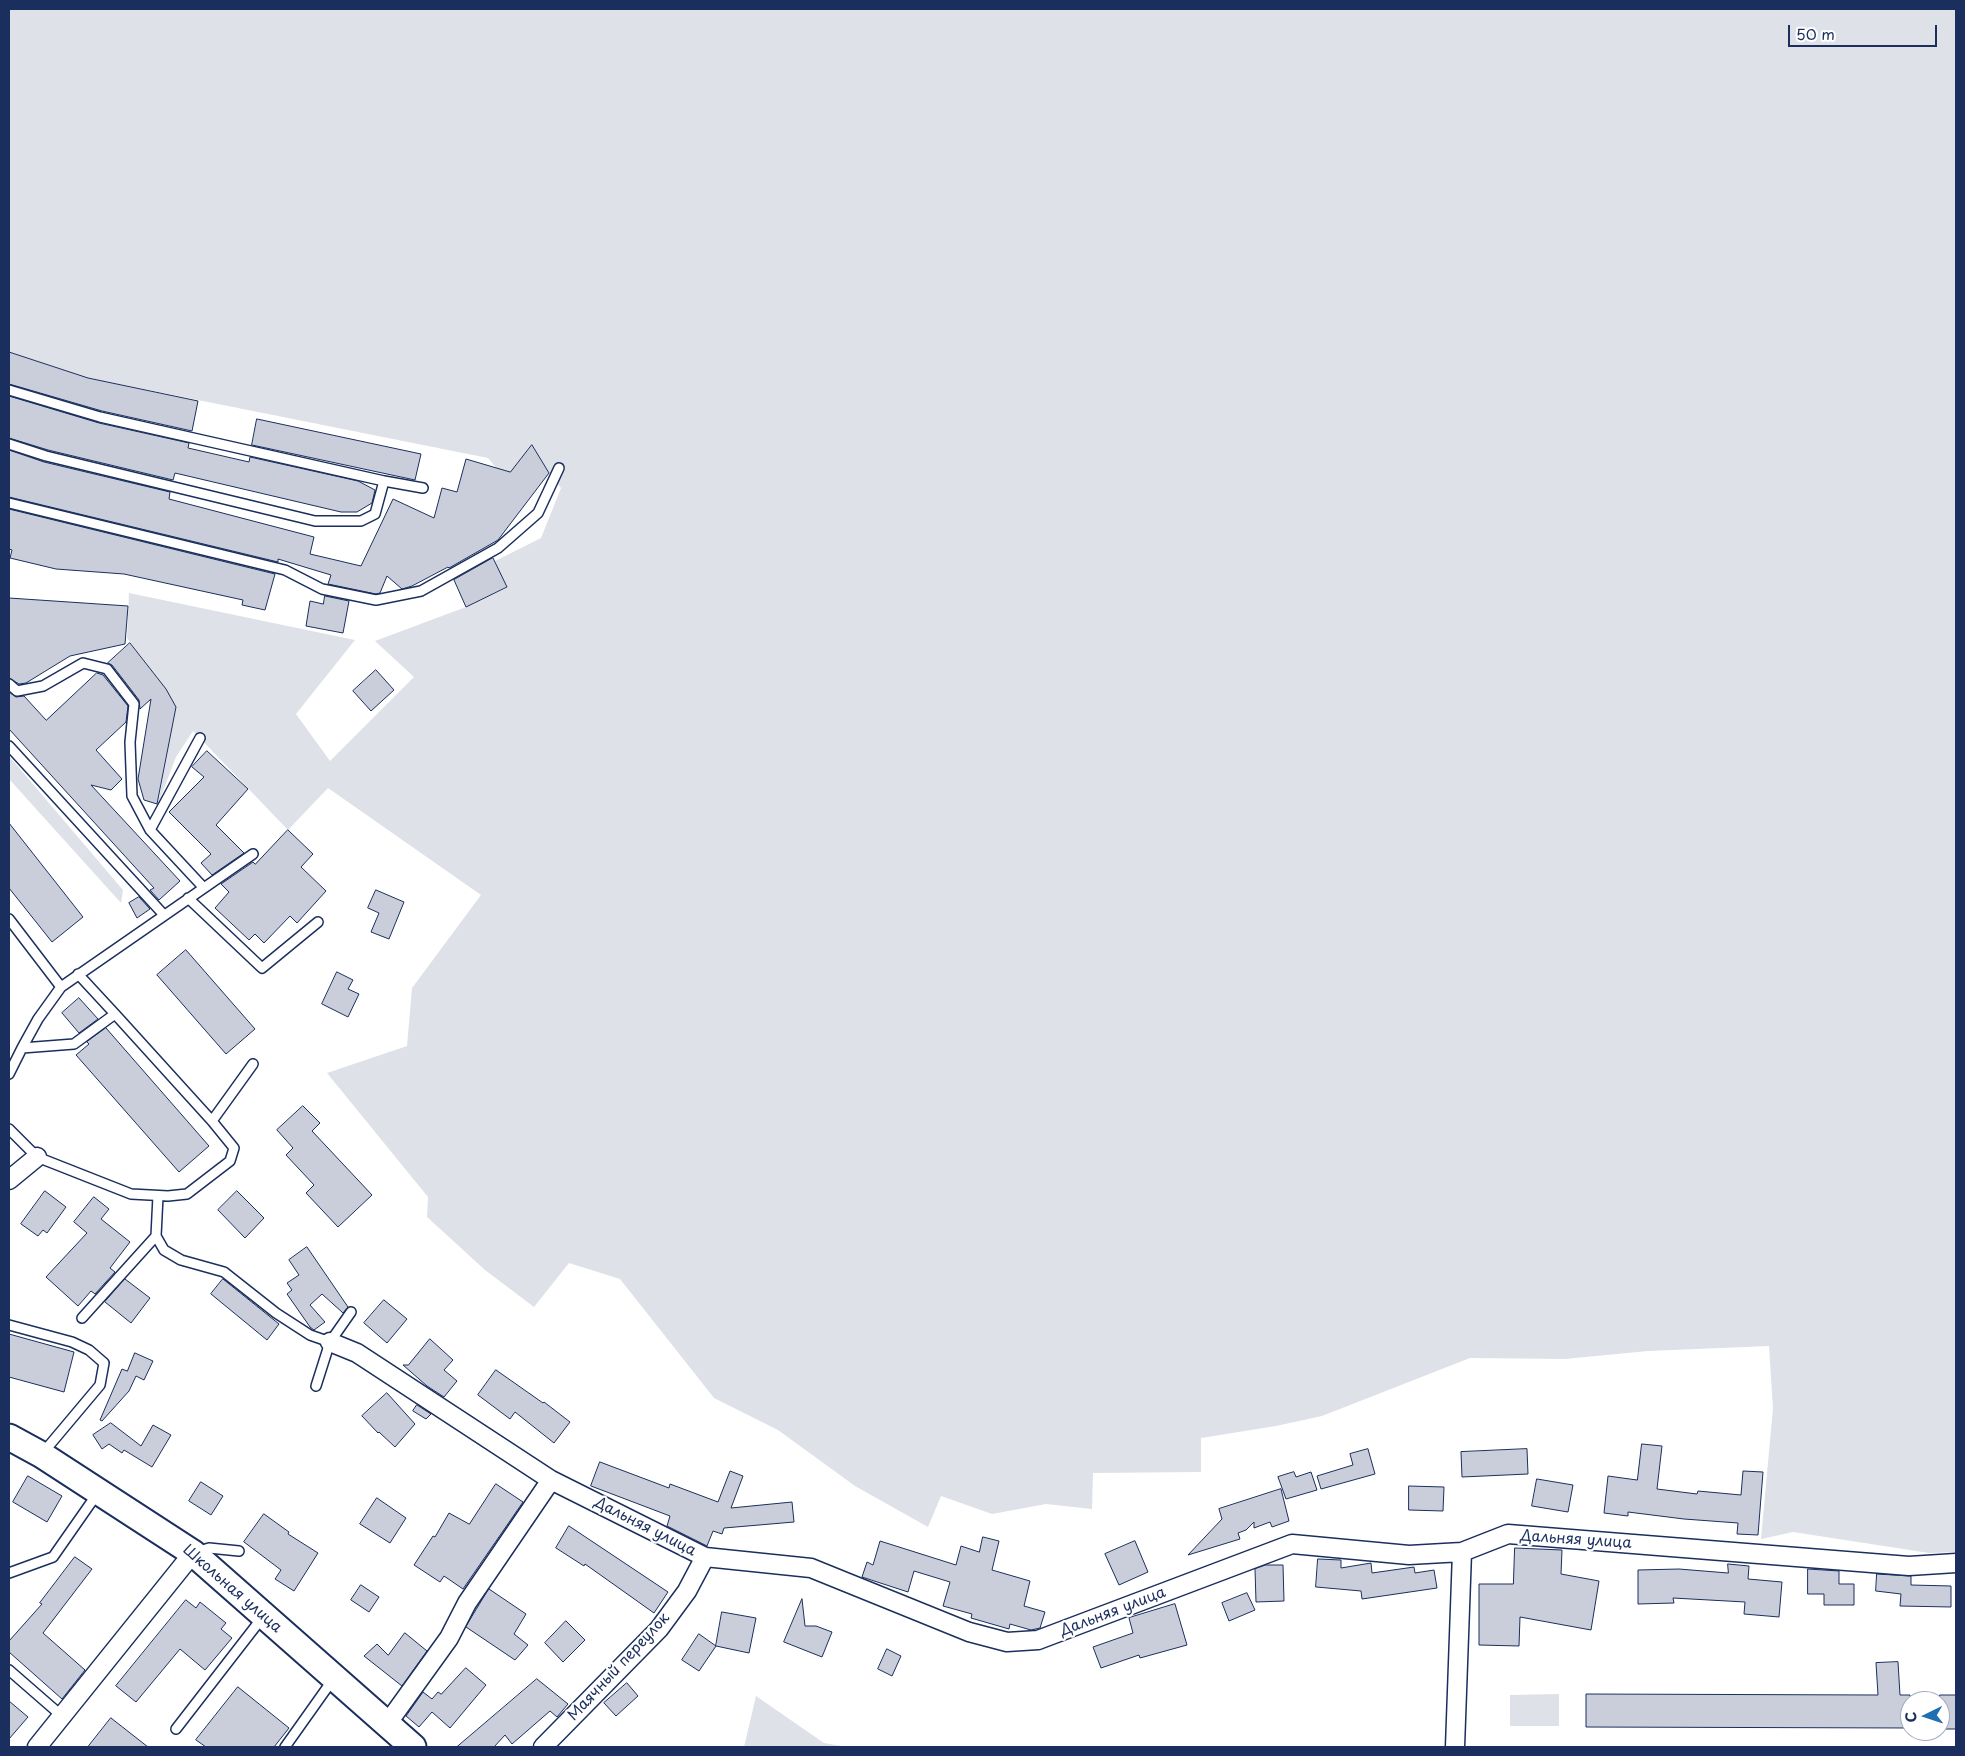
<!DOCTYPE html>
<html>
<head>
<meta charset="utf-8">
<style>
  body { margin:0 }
  #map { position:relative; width:1965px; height:1756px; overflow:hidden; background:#fff; font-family:"Playpen Sans",sans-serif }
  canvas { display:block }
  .frame { position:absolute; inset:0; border:10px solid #1b2f5e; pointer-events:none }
  .north { position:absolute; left:1900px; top:1691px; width:50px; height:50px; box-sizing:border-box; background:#fff; border:1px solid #a4acbf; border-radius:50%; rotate:266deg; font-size:14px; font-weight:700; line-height:20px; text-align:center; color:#1b2f5e }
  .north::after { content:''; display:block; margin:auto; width:18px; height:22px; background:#1f6fb2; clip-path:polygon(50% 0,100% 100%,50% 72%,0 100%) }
  .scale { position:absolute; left:1788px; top:25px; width:149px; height:22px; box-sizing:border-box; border:2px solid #1b2f5e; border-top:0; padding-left:6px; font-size:15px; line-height:18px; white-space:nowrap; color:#1b2f5e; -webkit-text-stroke:4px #fff; paint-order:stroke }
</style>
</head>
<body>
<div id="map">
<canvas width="1965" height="1756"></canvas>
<div class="frame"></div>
<div class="north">С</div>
<div class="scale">50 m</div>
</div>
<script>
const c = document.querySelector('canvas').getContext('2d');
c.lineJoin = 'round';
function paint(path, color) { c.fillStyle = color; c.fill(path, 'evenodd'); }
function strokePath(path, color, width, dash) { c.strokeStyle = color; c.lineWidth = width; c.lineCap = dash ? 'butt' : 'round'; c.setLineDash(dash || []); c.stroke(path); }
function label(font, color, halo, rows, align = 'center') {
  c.font = font + ' "Playpen Sans",sans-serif'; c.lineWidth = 4.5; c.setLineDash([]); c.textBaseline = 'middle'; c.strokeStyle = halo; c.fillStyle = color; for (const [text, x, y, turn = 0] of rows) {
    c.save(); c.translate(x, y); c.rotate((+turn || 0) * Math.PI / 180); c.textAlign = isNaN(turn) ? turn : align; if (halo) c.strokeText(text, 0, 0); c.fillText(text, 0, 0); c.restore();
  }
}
paint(new Path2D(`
  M 9,9 L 1956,9 L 1956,1552 L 1929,1553 L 1793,1532 L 1761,1539 L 1773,1408 L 1769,1346 L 1648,1351 L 1565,1359 L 1470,1358 L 1322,1416 L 1276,1426 L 1201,1438 L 1201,1472 L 1093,1473 L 1092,1509 L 1046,1504 L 992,1514 L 941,1496 L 928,1527 L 855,1486 L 778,1430 L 714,1398 L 620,1279 L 569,1263 L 534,1307 L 485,1270 L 427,1217 L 428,1197 L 327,1073 L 407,1046 L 412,988 L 481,895 L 328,788 L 288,830 L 193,731 L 176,757 L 158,804 L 176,707 L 166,689 L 127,638 L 129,593 L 355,640 L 296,714 L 330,761 L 414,677 L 375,641 L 466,607 L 507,588 L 495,561 L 541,538 L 561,488 L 549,473 L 532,445 L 505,478 L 488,458 L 88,378 L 9,352 Z
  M 9,756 L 123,890 L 121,903 L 9,779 Z
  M 1559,1694 L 1559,1726 L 1510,1726 L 1510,1695 Z
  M 756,1696 L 824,1743 L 847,1747 L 744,1747 Z`), '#dee1e7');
const building = new Path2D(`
  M 9,352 L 88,378 L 198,401 L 192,431 L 102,411 L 9,384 Z
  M 9,396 L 99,423 L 189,443 L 188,448 L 249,462 L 250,457 L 358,481 L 375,490 L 372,503 L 357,512 L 341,512 L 175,473 L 173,480 L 48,450 L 9,438 Z
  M 257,419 L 421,454 L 415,480 L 252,445 Z
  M 532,445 L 549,473 L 498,540 L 449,568 L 448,567 L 412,586 L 402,589 L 387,576 L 380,593 L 376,594 L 328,584 L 331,575 L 278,559 L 278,562 L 9,497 L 9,450 L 44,462 L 170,492 L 169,499 L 314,537 L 310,554 L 361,566 L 393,499 L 434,518 L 442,488 L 457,492 L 466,459 L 510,472 Z
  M 9,509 L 275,574 L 265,610 L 242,605 L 243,600 L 124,574 L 56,569 L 10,558 L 12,550 L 9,549 Z
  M 493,558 L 507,587 L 466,607 L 454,580 Z
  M 325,596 L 349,601 L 343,633 L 306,626 L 310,601 L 323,604 Z
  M 9,598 L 128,606 L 125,644 L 70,656 L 26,683 L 19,684 L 9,678 Z
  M 130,643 L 166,689 L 176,707 L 157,804 L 144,800 L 138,779 L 151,699 L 140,709 L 139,700 L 112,665 L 108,663 Z
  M 376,670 L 394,690 L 371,711 L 353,691 Z
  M 97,673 L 103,675 L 128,706 L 126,722 L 96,750 L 122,779 L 111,790 L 91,785 L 180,881 L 159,900 L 150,890 L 154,888 L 9,729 L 9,692 L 16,697 L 24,696 L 46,720 Z
  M 207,751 L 248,789 L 216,825 L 244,853 L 212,875 L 201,863 L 211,854 L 169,812 L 204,777 L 192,767 Z
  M 9,823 L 83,917 L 52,942 L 9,888 Z
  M 288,830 L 313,854 L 301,867 L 326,891 L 297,923 L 290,916 L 264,943 L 255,934 L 249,940 L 215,908 L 229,892 L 221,884 L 253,862 L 255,864 Z
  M 376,890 L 404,902 L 389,939 L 371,932 L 379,913 L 368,908 Z
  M 139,897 L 150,909 L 137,918 L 129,903 Z
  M 186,950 L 255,1029 L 226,1054 L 157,975 Z
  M 337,972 L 353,980 L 348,989 L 359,994 L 348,1017 L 322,1004 Z
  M 79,998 L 98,1019 L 79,1033 L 62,1013 Z
  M 106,1028 L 209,1146 L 179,1172 L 76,1055 L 89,1044 L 87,1042 Z
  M 303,1106 L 320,1123 L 312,1131 L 372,1195 L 338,1227 L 306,1193 L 314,1185 L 286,1155 L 293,1148 L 277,1130 Z
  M 45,1191 L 66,1207 L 47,1233 L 43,1230 L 38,1236 L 21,1224 Z
  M 237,1191 L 264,1218 L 245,1238 L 218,1210 Z
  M 94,1197 L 109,1209 L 101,1219 L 130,1242 L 110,1268 L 115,1272 L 95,1294 L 91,1291 L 78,1306 L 46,1277 L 87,1233 L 74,1222 Z
  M 307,1247 L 348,1307 L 343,1313 L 322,1294 L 310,1305 L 325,1322 L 314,1330 L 310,1327 L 287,1294 L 292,1290 L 287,1283 L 299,1275 L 289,1260 Z
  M 125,1279 L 150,1298 L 131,1323 L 105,1302 Z
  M 223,1279 L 279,1324 L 267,1340 L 211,1294 Z
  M 384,1300 L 407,1319 L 387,1343 L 364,1323 Z
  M 9,1334 L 74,1352 L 64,1392 L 9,1377 Z
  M 430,1339 L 453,1360 L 444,1370 L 457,1381 L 444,1397 L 427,1386 L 403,1365 L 408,1365 Z
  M 135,1353 L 153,1361 L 144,1380 L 136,1376 L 129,1391 L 102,1421 L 100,1420 L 122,1369 L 127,1371 Z
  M 496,1370 L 543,1403 L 544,1402 L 570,1422 L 554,1443 L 515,1412 L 510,1419 L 478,1395 Z
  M 387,1393 L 415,1424 L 395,1447 L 379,1432 L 378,1433 L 362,1416 Z
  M 417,1405 L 431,1414 L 426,1419 L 413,1411 Z
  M 111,1423 L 141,1446 L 153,1425 L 171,1435 L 152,1467 L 124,1450 L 122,1453 L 109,1444 L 102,1449 L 93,1435 Z
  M 1642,1444 L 1662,1446 L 1657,1489 L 1697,1494 L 1698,1491 L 1741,1495 L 1743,1471 L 1763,1472 L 1758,1535 L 1737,1534 L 1738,1523 L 1684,1519 L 1628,1512 L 1628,1516 L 1604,1513 L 1608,1476 L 1637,1480 Z
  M 1368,1449 L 1375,1474 L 1321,1489 L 1317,1476 L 1353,1465 L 1350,1454 Z
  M 1527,1449 L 1528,1474 L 1462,1477 L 1461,1452 Z
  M 600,1462 L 669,1488 L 670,1484 L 718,1502 L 730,1471 L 743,1476 L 731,1508 L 792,1502 L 794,1522 L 724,1528 L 722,1534 L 713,1531 L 707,1546 L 667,1526 L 670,1516 L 591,1486 Z
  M 1294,1472 L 1296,1477 L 1311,1472 L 1317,1490 L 1286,1499 L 1278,1477 Z
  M 28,1476 L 62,1496 L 47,1522 L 13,1502 Z
  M 1537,1479 L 1573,1485 L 1568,1512 L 1532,1506 Z
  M 201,1482 L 223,1496 L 211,1515 L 189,1501 Z
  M 496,1484 L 523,1502 L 463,1589 L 444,1576 L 440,1582 L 414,1565 L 433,1536 L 435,1537 L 449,1513 L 469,1524 Z
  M 1409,1486 L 1444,1487 L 1443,1511 L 1409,1510 Z
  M 1281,1489 L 1289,1521 L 1272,1527 L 1270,1522 L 1254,1528 L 1254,1522 L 1246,1530 L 1238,1533 L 1240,1539 L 1188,1555 L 1222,1519 L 1219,1509 Z
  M 377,1498 L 406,1518 L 390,1543 L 360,1524 Z
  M 264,1514 L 289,1532 L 288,1534 L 318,1553 L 294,1591 L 275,1579 L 281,1570 L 244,1542 Z
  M 569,1526 L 668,1592 L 654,1613 L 585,1564 L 584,1566 L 556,1548 Z
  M 983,1537 L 999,1541 L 992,1570 L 1030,1581 L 1024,1606 L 1045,1612 L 1040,1628 L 1031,1630 L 1010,1624 L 1009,1629 L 971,1618 L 972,1614 L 943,1606 L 950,1582 L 914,1571 L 908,1592 L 862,1577 L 867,1562 L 873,1565 L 880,1541 L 956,1565 L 961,1546 L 979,1552 Z
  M 1135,1541 L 1148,1572 L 1119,1585 L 1105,1554 Z
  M 1515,1548 L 1562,1550 L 1561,1574 L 1599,1581 L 1591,1630 L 1520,1617 L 1519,1646 L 1479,1645 L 1479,1584 L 1513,1584 Z
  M 75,1557 L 92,1569 L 43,1633 L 85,1670 L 62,1699 L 9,1652 L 9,1641 L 42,1604 L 40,1603 Z
  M 1318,1559 L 1341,1560 L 1341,1568 L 1371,1563 L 1372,1573 L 1414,1567 L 1415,1573 L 1434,1570 L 1437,1588 L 1362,1599 L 1361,1591 L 1316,1587 Z
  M 1728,1564 L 1749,1566 L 1748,1579 L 1782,1582 L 1779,1617 L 1744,1614 L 1745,1602 L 1673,1598 L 1674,1603 L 1638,1604 L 1638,1570 L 1679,1569 L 1728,1573 Z
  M 1266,1565 L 1283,1565 L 1284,1601 L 1256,1602 L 1255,1569 Z
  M 1808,1569 L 1839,1571 L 1839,1584 L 1854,1584 L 1854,1605 L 1824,1605 L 1824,1594 L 1808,1594 Z
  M 1877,1574 L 1911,1576 L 1911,1585 L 1951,1586 L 1951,1607 L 1900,1606 L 1901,1594 L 1876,1591 Z
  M 361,1585 L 379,1597 L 369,1612 L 351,1600 Z
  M 489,1589 L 526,1614 L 514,1634 L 528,1645 L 515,1660 L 466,1627 Z
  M 1247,1593 L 1255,1610 L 1229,1621 L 1222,1603 Z
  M 802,1599 L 805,1626 L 816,1626 L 832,1632 L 822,1657 L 784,1642 Z
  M 186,1600 L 196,1608 L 200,1602 L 226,1623 L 221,1629 L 232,1638 L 205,1670 L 180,1649 L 136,1702 L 116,1686 Z
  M 1175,1604 L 1187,1645 L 1140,1658 L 1139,1655 L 1101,1668 L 1093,1647 L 1133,1633 L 1129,1618 Z
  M 722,1612 L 756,1618 L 749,1653 L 716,1646 Z
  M 566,1621 L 585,1640 L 563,1662 L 545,1643 Z
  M 405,1633 L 427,1651 L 402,1686 L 364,1656 L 377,1644 L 388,1655 Z
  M 699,1634 L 716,1646 L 699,1671 L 682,1660 Z
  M 887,1649 L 901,1656 L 892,1676 L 878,1669 Z
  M 1898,1662 L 1900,1695 L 1910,1695 L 1910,1728 L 1586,1727 L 1586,1694 L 1878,1695 L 1876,1663 Z
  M 466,1668 L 486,1685 L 450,1728 L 432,1712 L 419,1727 L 406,1716 L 423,1692 L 432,1699 L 438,1692 L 441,1694 Z
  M 537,1679 L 568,1704 L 557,1717 L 550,1711 L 512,1744 L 505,1735 L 494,1747 L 457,1747 Z
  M 627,1683 L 638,1696 L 616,1716 L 604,1703 Z
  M 238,1687 L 289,1728 L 274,1747 L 206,1747 L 196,1740 Z
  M 1940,1695 L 1956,1695 L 1956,1729 L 1940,1729 Z
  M 9,1701 L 28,1717 L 9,1739 Z
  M 111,1718 L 148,1747 L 88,1747 Z`);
paint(building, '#caceda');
strokePath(building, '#1b2f5e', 1);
const lane = new Path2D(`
  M 9,390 L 100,417 L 384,481
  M 9,444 L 46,456 L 315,521 L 361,521 L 375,514 L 384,481 L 423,488
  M 9,503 L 285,570 L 322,589 L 376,600 L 421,591 L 498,548 L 538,513 L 559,468
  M 9,684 L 17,691 L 43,686 L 83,663 L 107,669 L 134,704 L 130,742 L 132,796 L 150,830 L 203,887
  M 9,746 L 164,915
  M 150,830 L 200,738
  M 188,898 L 262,968 L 318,922
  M 9,919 L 61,987
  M 78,974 L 115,1014
  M 22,1048 L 38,1019 L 61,987 L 253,854
  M 9,1074 L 22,1048 L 74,1044 L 115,1014 L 212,1121 L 234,1148 L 230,1161 L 187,1194 L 168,1196 L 131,1194 L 37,1157 L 9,1129
  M 212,1121 L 253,1064
  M 156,1236 L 164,1250 L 181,1260 L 224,1272 L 276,1313 L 310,1335 L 330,1342
  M 82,1318 L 156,1236 L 158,1196
  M 9,1325 L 72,1342 L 89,1350 L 104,1363 L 100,1385 L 42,1454
  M 316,1386 L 330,1342 L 351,1312
  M 196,1552 L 209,1548 L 239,1551
  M 9,1573 L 53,1557 L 97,1494
  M 9,1670 L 63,1717
  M 176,1729 L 262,1618
  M 285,1747 L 334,1678`);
const street = new Path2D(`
  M 9,1180 L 37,1157
  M 330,1342 L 357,1353 L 551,1480 L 705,1557 L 811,1568 L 969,1632 L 1007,1642 L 1038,1640 L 1292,1544 L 1409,1555 L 1462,1552 L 1508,1534 L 1909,1566 L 1956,1563
  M 387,1724 L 449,1638 L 467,1603 L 551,1480
  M 37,1747 L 193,1553
  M 543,1747 L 659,1629 L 687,1591 L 705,1557
  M 1455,1747 L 1462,1552`);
const secondary = new Path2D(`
  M 9,1437 L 42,1455 L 193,1553 L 413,1747`);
strokePath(lane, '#1b2f5e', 12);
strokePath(street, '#1b2f5e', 21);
strokePath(secondary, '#1b2f5e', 29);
strokePath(lane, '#fff', 9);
strokePath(street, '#fff', 18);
strokePath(secondary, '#fff', 25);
label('15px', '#1b2f5e', '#fff', [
  ["Дальняя улица",645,1527,27],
  ["Дальняя улица",1576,1540,4],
  ["Школьная улица",232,1589,41],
  ["Дальняя улица",1113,1612,-21],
  ["Маячный переулок",619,1667,-47]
]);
</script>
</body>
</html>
